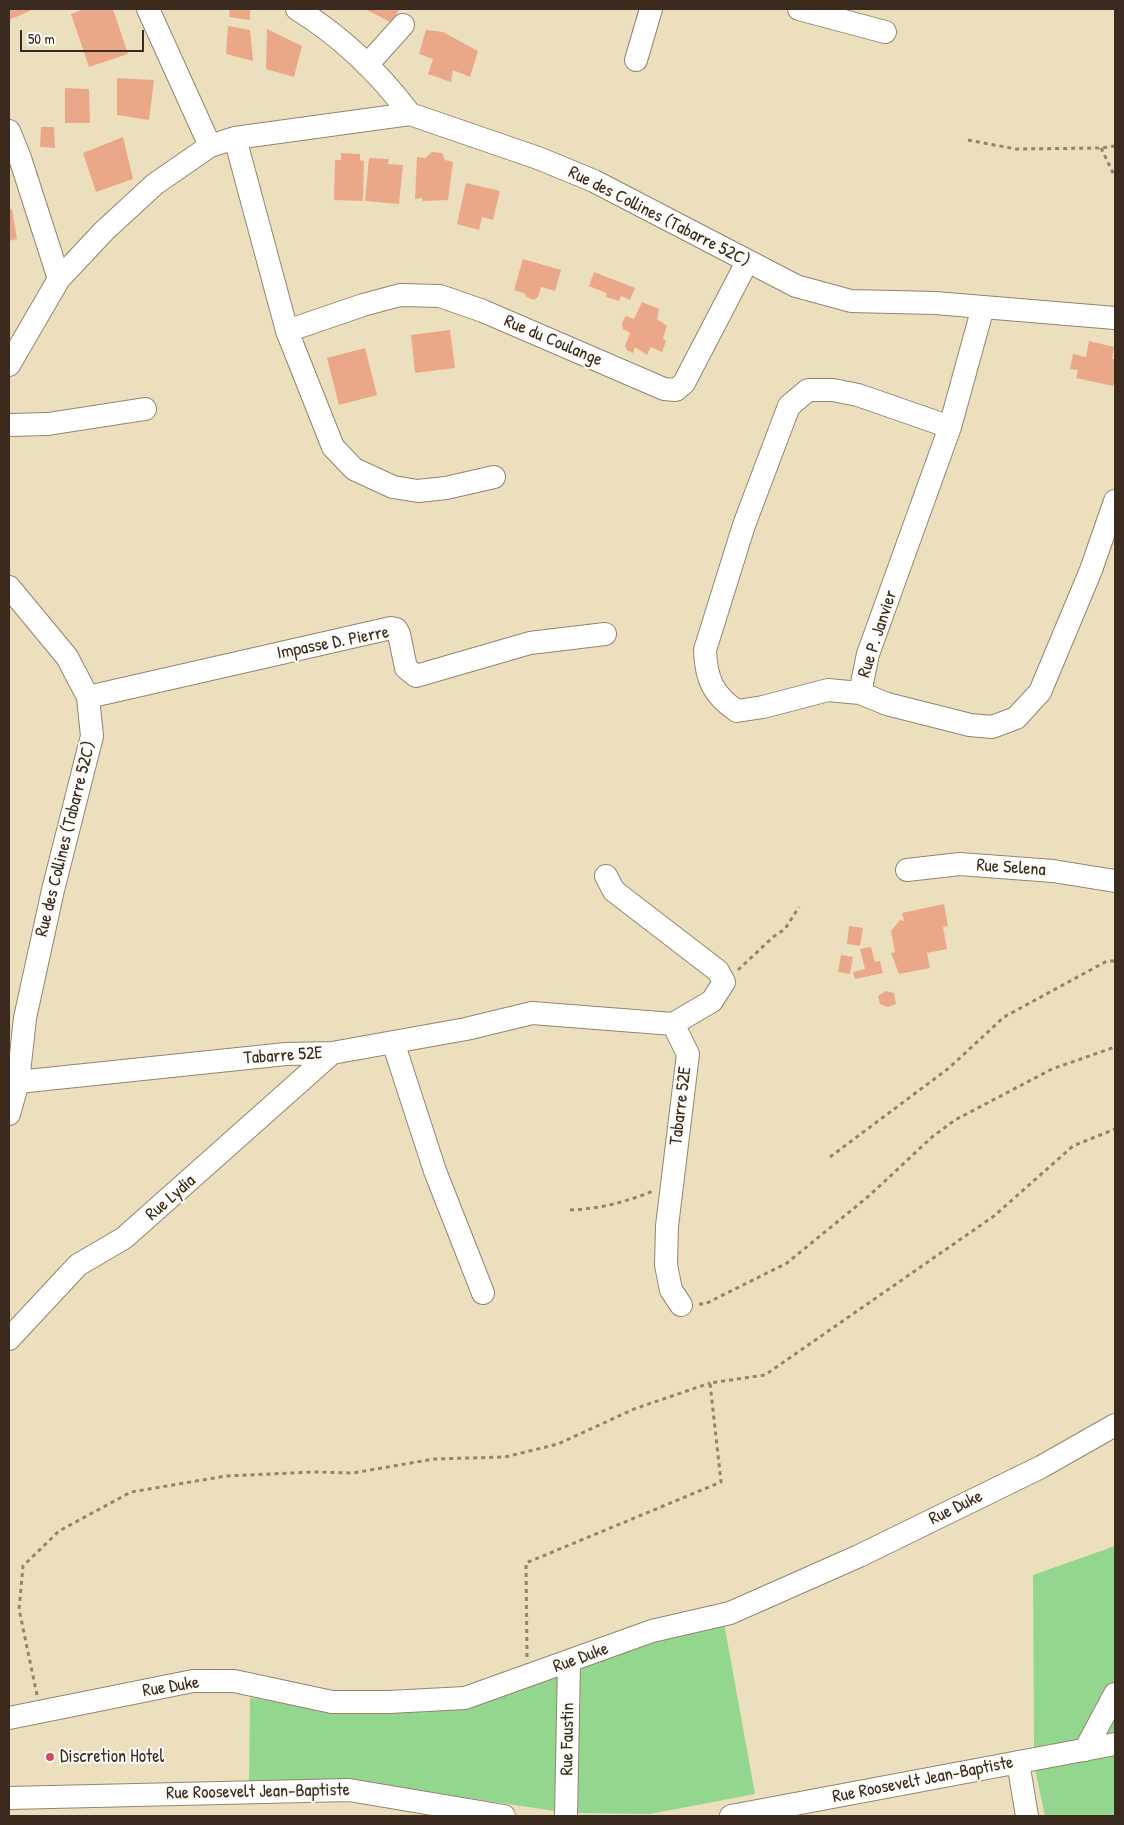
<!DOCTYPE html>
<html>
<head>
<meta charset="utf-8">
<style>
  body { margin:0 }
  #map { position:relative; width:1124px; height:1825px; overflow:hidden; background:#ecdfbe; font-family:"Patrick Hand",sans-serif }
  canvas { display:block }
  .frame { position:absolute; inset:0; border:10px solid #3b2a1e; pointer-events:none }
  .scale { position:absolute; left:20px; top:30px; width:124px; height:22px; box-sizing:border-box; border:2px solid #3b2a1e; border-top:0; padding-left:6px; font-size:15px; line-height:18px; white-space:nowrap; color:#3b2a1e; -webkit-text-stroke:4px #fdfcf7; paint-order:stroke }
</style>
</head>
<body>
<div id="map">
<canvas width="1124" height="1825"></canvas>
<div class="frame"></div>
<div class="scale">50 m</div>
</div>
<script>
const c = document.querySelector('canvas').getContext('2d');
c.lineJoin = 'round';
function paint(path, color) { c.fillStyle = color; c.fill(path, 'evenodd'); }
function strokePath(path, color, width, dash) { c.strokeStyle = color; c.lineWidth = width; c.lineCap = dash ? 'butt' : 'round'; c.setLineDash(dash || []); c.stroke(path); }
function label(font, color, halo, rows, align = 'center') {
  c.font = font + ' "Patrick Hand",sans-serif'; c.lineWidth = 4; c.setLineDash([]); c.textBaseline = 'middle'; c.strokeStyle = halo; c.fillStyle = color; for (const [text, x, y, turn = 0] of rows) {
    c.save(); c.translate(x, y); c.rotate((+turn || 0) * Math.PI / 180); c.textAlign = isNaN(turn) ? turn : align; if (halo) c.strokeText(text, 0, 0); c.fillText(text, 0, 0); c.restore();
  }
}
paint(new Path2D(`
  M 1115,1546 L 1115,1816 L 1045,1816 L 1035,1769 L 1034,1745 L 1033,1575 Z
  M 724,1623 L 755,1794 L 650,1814 L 575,1813 L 576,1668 L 685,1630 Z
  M 562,1675 L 555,1811 L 347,1780 L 249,1782 L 250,1698 L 331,1707 L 466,1708 Z`), '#93d78f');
paint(new Path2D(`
  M 9,9 L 34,9 L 9,20 Z
  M 84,9 L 113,9 L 128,54 L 89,67 L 71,14 Z
  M 230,9 L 250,9 L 250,20 L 229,17 Z
  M 365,9 L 399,9 L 392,23 Z
  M 228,26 L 250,30 L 253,61 L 226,54 Z
  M 267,29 L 302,46 L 294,77 L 266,69 Z
  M 426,30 L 443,32 L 478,51 L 470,77 L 453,70 L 451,82 L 428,74 L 433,59 L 419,54 Z
  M 117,78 L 154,80 L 149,120 L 117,115 Z
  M 65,88 L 89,89 L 90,123 L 65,123 Z
  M 41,127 L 54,127 L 55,148 L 40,147 Z
  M 123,137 L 133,179 L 96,192 L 83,153 Z
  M 432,152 L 442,153 L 445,160 L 453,162 L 448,200 L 423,201 L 422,198 L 415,199 L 417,157 L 425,158 Z
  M 341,153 L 360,154 L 360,160 L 364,161 L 363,201 L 334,200 L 335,160 L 341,160 Z
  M 369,158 L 389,159 L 388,164 L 403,165 L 399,204 L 365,201 Z
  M 466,183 L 500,191 L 493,220 L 482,217 L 479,230 L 457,224 Z
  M 12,209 L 17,239 L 9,241 L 9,210 Z
  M 523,259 L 561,270 L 555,291 L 541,287 L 538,297 L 534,300 L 527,297 L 524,293 L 514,290 Z
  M 594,272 L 635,288 L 630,300 L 621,296 L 619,301 L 606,297 L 606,293 L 589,286 Z
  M 642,302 L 659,309 L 657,319 L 667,326 L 663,338 L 666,341 L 662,352 L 651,347 L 647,355 L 635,347 L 633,353 L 627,350 L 625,346 L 630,333 L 623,329 L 622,323 L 626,316 L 634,319 Z
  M 450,330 L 455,368 L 415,373 L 411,335 Z
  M 1089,341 L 1114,347 L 1112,359 L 1115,359 L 1115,379 L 1113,386 L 1076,378 L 1078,370 L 1070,369 L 1073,354 L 1086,357 Z
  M 365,348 L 377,395 L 339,405 L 327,358 Z
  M 944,904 L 948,926 L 943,927 L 947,949 L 927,953 L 930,968 L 899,974 L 891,953 L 895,952 L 891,931 L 900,920 L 904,921 L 902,913 Z
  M 849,926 L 863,928 L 860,946 L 847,944 Z
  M 871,947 L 875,962 L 880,961 L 883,973 L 855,979 L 853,972 L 865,969 L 860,949 Z
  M 841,955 L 853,957 L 850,974 L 838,972 Z
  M 886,991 L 894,993 L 896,1004 L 888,1007 L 880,1004 L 878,996 Z`), '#eba889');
const minor = new Path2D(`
  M 148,9 L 210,146
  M 297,9 C 341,36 379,73 410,114
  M 799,9 L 885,32
  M 636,60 L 651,9
  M 367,65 L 403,25
  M 9,131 L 20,158 L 59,279
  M 235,138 L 287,331 L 333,447 L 354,469 L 393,487 L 418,491 L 446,488 L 494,477
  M 287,331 L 363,305 L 400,295 L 440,296 L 483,311 L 664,389 L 676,390 L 684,383 L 747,262
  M 9,365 L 59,279 L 104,231 L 155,184 L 210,146 L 235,138 L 410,114 L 538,158 L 594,181 L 796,286 L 851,301 L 935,303 L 1115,318
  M 9,425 L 48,424 L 145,409
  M 950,427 L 858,395 L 833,390 L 808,390 L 789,406 L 744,525 L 705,650 C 706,679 713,695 737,711 L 763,707 L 828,690 L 860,693 L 887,704 L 970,725 L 992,727 L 1016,718 L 1040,692 L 1091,570 L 1115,501
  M 9,587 L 67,657 L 88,697 L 92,736 L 53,890 L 25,1018 L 18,1082 L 9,1114
  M 860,693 L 868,654 L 950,427 L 983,307
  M 88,697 L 391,628 L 396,629 L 399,634 L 406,668 L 416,676 L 530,643 L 605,634
  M 907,870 L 960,864 L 1053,871 L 1115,881
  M 606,876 L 614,891 L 718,971 L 724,982 L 712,1001 L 673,1024
  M 393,1042 L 435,1171 L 483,1293
  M 18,1082 L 286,1054 L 332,1053 L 466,1029 L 532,1013 L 673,1024 L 688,1054 L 667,1226 L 666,1265 L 671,1290 L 681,1305
  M 9,1339 L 78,1265 L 124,1238 L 332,1053
  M 9,1718 L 193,1681 L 234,1681 L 332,1702 L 389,1702 L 465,1698 L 652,1631 L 730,1613 L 859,1556 L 1041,1467 L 1115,1425
  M 1085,1750 L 1115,1694
  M 1018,1762 L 1027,1816
  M 9,1798 L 349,1790 L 504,1816
  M 566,1816 L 569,1662
  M 731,1816 L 1115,1744`);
strokePath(minor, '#94846e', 24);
strokePath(new Path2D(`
  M 968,140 L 1016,149 L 1101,148 L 1115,146
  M 1101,148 L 1115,177
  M 738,970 L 773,937 L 785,929 L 799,907
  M 830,1157 L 949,1068 L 1004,1017 L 1107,961 L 1115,961
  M 570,1210 C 599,1209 626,1202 653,1191
  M 699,1304 L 705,1304 L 787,1263 L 870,1195 L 932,1137 L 955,1120 L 1052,1069 L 1115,1047
  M 527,1657 L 526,1563 L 721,1482 L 710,1383 L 765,1375 L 994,1216 L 1073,1146 L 1115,1129
  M 37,1695 L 19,1609 L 23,1566 L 59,1531 L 131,1492 L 226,1476 L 314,1472 L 353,1473 L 434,1459 L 505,1457 L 558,1444 L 634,1409 L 710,1383`), '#94846e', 3, [4, 4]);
strokePath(minor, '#fff', 22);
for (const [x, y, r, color] of [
  [50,1757,5,"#d1495b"]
]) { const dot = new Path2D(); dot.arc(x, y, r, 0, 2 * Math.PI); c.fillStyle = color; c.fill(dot); strokePath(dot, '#fdfcf7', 2); }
label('18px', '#3b2a1e', '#fdfcf7', [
  ["Rue des Collines (Tabarre 52C)",659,217,27],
  ["Rue du Coulange",553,341,23],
  ["Rue P. Janvier",878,634,-72],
  ["Impasse D. Pierre",333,643,-11],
  ["Rue des Collines (Tabarre 52C)",66,839,-76],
  ["Rue Selena",1011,868,4],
  ["Tabarre 52E",283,1056,-4],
  ["Tabarre 52E",681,1106,-83],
  ["Rue Lydia",171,1198,-41],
  ["Rue Duke",956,1508,-26],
  ["Rue Duke",581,1658,-20],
  ["Rue Duke",171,1687,-9],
  ["Rue Faustin",568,1739,-89],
  ["Rue Roosevelt Jean-Baptiste",923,1780,-11],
  ["Rue Roosevelt Jean-Baptiste",258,1792,-1]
]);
label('18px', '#3b2a1e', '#fdfcf7', [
  ["Discretion Hotel",60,1757]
], 'left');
</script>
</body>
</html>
